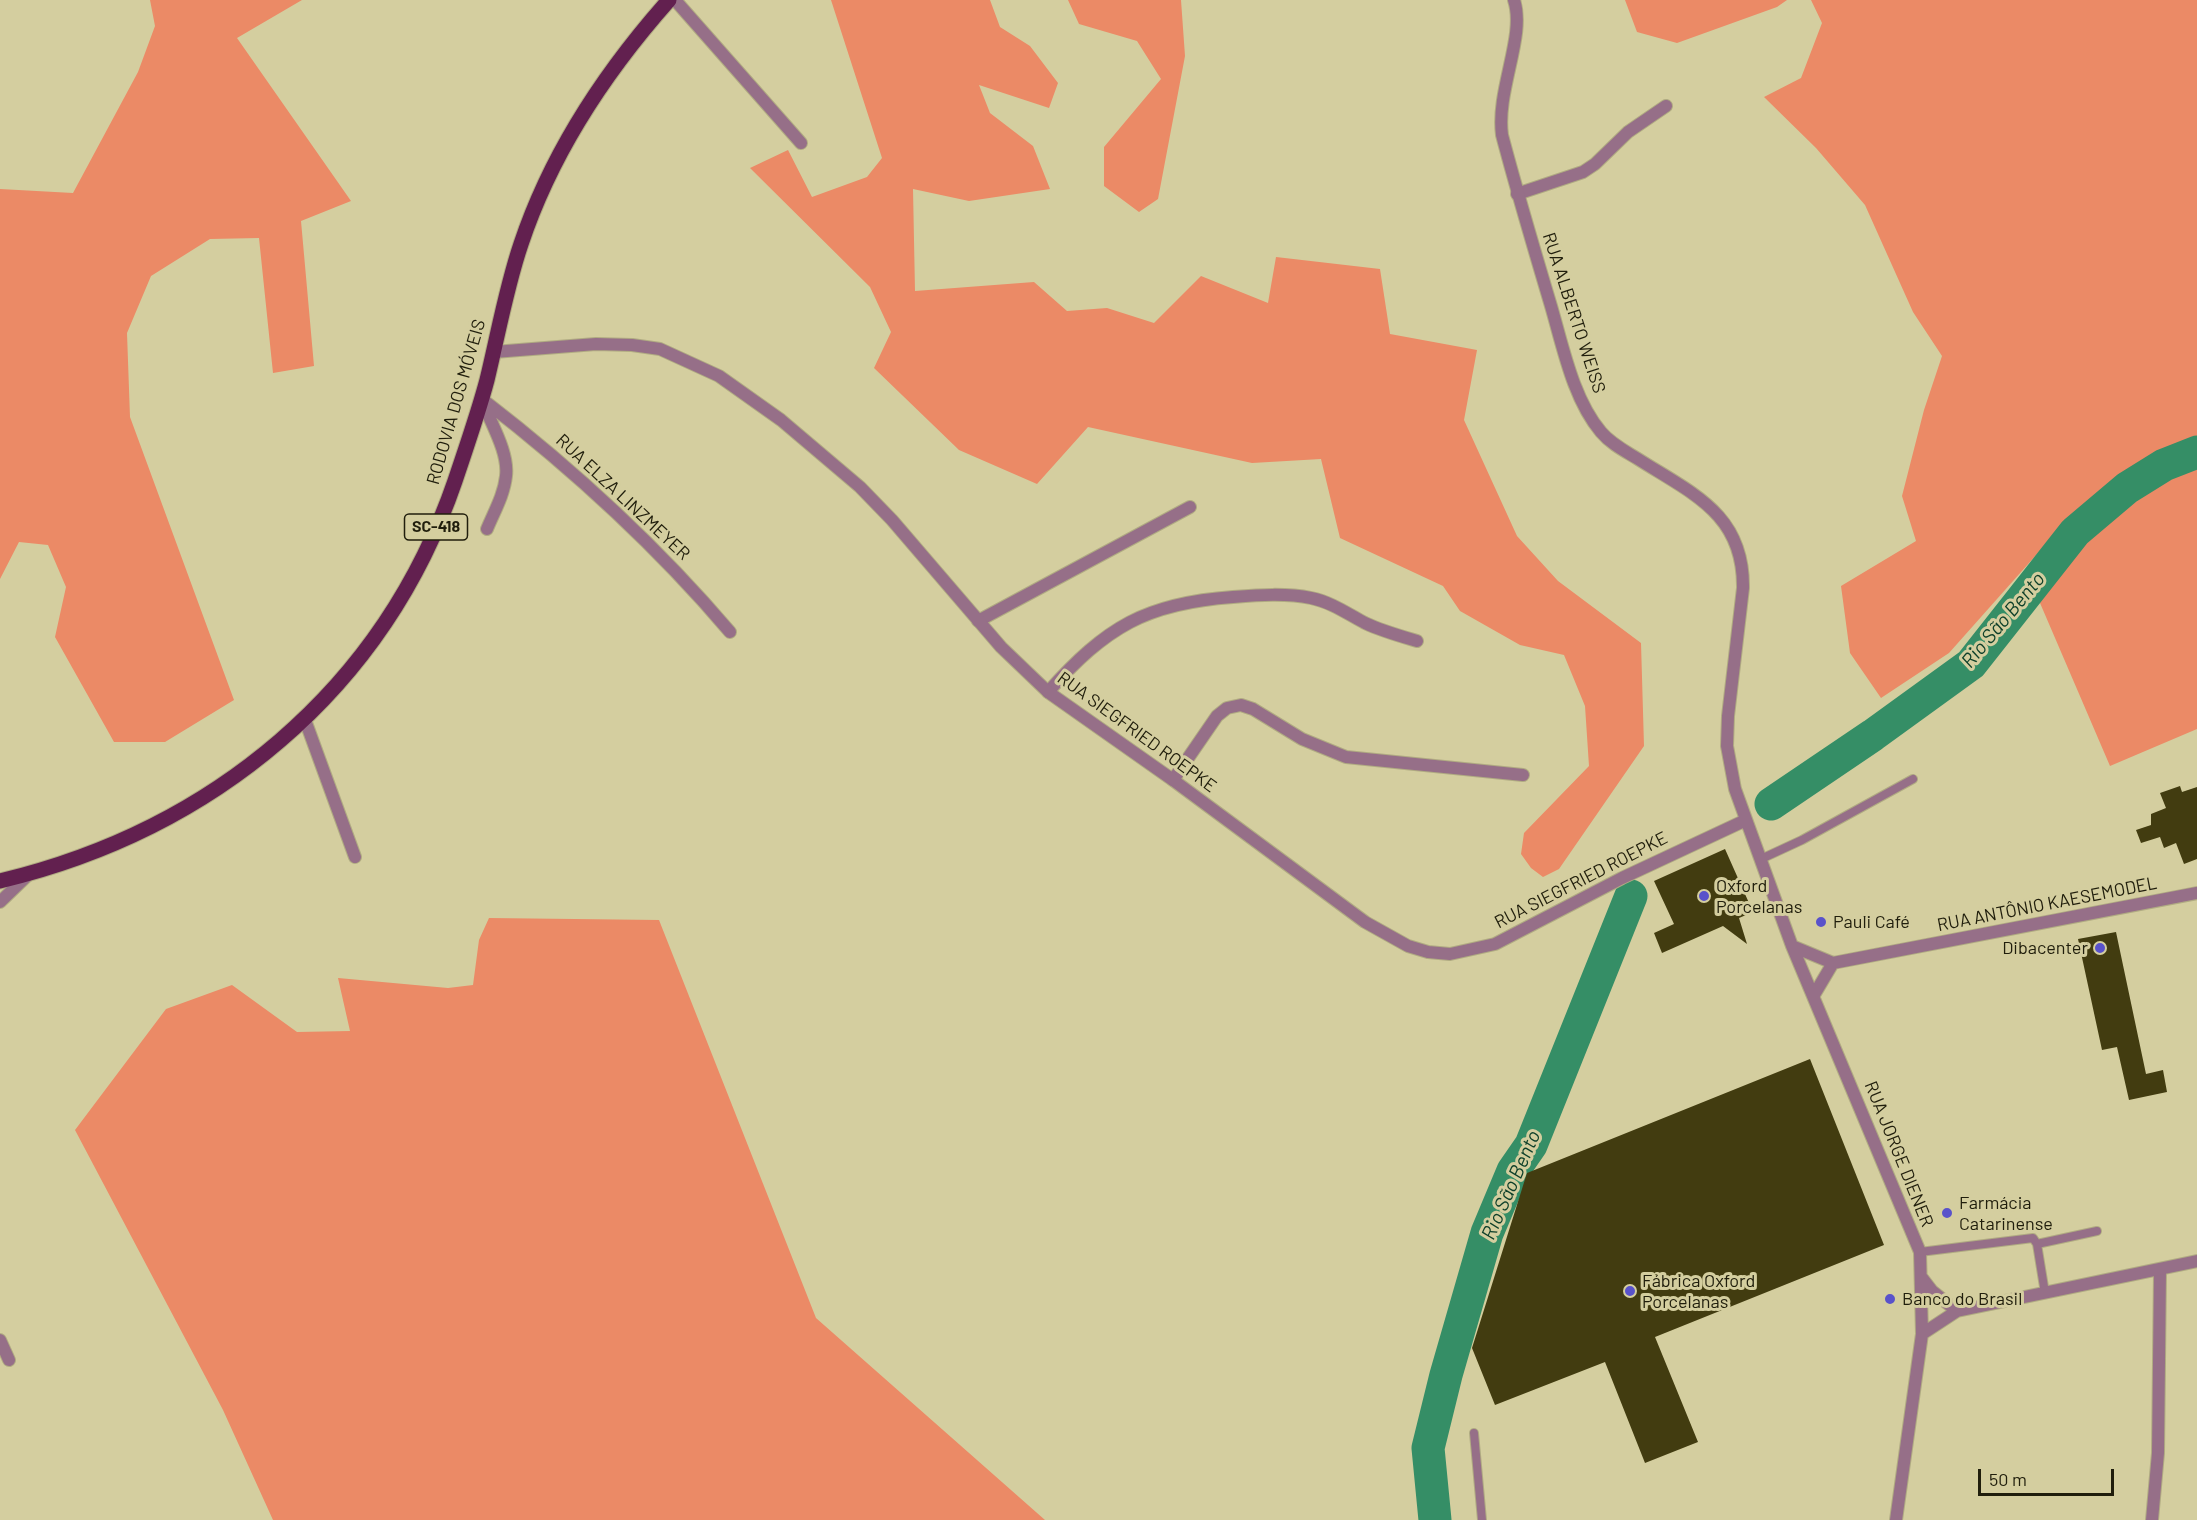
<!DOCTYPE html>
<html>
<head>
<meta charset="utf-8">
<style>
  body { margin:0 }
  #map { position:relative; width:2197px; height:1520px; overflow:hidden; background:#d4ce9f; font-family:Barlow,sans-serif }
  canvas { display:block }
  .scale { position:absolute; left:1978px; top:1469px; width:136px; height:27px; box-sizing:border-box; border:3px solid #201e0c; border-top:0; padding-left:8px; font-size:18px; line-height:21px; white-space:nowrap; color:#201e0c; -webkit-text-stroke:4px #d4ce9f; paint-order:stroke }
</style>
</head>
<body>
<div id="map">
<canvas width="2197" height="1520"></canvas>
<div class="scale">50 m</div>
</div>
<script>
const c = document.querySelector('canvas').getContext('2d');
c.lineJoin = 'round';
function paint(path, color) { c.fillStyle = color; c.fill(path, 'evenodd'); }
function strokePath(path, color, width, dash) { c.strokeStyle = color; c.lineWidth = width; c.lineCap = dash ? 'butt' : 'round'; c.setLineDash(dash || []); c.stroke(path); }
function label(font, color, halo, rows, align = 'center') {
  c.font = font + ' Barlow,sans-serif'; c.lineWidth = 6; c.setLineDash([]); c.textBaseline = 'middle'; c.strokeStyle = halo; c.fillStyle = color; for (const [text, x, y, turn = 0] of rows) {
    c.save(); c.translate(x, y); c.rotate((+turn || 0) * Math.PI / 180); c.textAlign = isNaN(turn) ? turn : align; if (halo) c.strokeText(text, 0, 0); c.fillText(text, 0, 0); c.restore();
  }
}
paint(new Path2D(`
  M 150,0 L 302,0 L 237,38 L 351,201 L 301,221 L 314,366 L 273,373 L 259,238 L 210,239 L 151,276 L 127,333 L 130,417 L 234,700 L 165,742 L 114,742 L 55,637 L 66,587 L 48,545 L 19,542 L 0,579 L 0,189 L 73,193 L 138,72 L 155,26 Z
  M 831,0 L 990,0 L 1000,27 L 1030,46 L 1058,83 L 1049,108 L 979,85 L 990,113 L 1033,146 L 1050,189 L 969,201 L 913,189 L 915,291 L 1034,282 L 1067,311 L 1107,308 L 1154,323 L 1201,276 L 1268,303 L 1276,257 L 1380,269 L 1390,334 L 1477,350 L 1464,420 L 1517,536 L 1558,581 L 1641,643 L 1644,746 L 1559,869 L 1543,877 L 1531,868 L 1521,854 L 1524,833 L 1589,766 L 1585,706 L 1564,655 L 1520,645 L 1460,611 L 1443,586 L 1340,538 L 1321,459 L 1252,463 L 1088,427 L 1037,484 L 959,450 L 874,368 L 891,332 L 870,287 L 750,168 L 788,150 L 812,197 L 867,177 L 882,158 Z
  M 1068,0 L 1181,0 L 1185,56 L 1158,199 L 1139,212 L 1104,186 L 1104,147 L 1161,79 L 1137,41 L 1079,24 Z
  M 1625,0 L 1787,0 L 1777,7 L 1677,43 L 1637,32 Z
  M 1811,0 L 2197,0 L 2197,443 L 2109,488 L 2053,536 L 1949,653 L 1881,698 L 1850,653 L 1841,586 L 1916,541 L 1902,496 L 1924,410 L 1942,356 L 1913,312 L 1865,205 L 1816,148 L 1764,97 L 1801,78 L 1822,23 Z
  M 2197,459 L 2197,729 L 2110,766 L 2037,596 L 2107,513 L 2157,474 Z
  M 489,918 L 659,920 L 816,1318 L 1045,1520 L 273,1520 L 223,1410 L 75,1130 L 166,1009 L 232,985 L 297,1032 L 350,1031 L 338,978 L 448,988 L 473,985 L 479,940 Z`), '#eb8a66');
strokePath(new Path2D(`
  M 1771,804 L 1873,735 L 1971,664 L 2075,532 L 2127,488 L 2164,465 L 2197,452
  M 1435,1520 L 1428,1448 L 1446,1375 L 1487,1233 L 1513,1171 L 1531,1145 L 1631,896`), '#358e66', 33);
paint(new Path2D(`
  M 2180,786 L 2182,792 L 2197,787 L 2197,859 L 2184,864 L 2176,843 L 2164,848 L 2160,837 L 2141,843 L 2136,830 L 2151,825 L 2151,814 L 2166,808 L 2160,793 Z
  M 1725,849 L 1753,912 L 1739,918 L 1747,944 L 1723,926 L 1662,953 L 1654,933 L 1674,924 L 1654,881 Z
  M 2116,932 L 2146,1074 L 2163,1070 L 2167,1092 L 2129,1100 L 2117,1047 L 2102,1050 L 2078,939 Z
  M 1810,1059 L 1884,1245 L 1655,1337 L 1698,1442 L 1645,1463 L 1605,1362 L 1495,1405 L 1472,1348 L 1527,1173 Z`), '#423c10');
const service = new Path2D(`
  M 1761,859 L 1802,840 L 1913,779
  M 2037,1244 L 2097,1231
  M 1920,1252 L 2033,1238 L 2037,1244 L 2045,1293
  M 1474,1433 L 1482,1520`);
const minor = new Path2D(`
  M 675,0 L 801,143
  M 1517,194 L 1583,172 L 1595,164 L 1628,132 L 1666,106
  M 482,399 C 573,469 656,545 730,632
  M 482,400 C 490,422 509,452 506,476 C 504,495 494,512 487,529
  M 978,621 L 1190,507
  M 1048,692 C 1106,627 1146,603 1233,597 C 1259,595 1286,593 1311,598 C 1331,602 1348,614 1365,623 C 1382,631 1400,636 1417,641
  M 305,720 L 355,857
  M 1173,780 L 1217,716 L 1227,708 L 1241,705 L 1253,709 L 1302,739 L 1346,757 L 1523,775
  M 0,902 L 28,875
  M 0,1340 L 9,1360
  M 2152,1520 L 2158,1453 L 2160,1270`);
const tertiary = new Path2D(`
  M 1514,0 C 1526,36 1496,90 1502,135 C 1517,192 1534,249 1551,306 C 1563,347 1573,399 1601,432 C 1611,444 1625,451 1638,459 C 1693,494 1744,514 1743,588 L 1728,716 L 1727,746 L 1735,789 L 1792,946 L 1920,1252 L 1922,1334 L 1896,1520
  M 494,352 L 596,344 L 632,345 L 660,349 L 719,376 L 781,420 L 860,487 L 892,520 L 1001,647 L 1048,692 L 1173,780 L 1365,922 L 1408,946 L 1428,952 L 1450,954 L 1495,944 L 1622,878 L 1746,820
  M 1792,946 L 1833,963 L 2197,893
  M 1814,995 L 1833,963
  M 1922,1278 L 1932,1291 L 1957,1311
  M 1922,1334 L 1957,1311 L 2197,1261`);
const primary = new Path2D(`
  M 0,881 C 212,830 383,691 455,481 C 466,448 478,414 487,380 C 498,335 506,288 521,244 C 552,151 605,72 669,0`);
strokePath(service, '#b0ab82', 10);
strokePath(minor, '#b0ab82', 14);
strokePath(tertiary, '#b0ab82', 14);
strokePath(primary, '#b0ab82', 17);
strokePath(service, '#966f88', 8);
strokePath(minor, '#966f88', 12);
strokePath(tertiary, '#966f88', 12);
strokePath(primary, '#62204f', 15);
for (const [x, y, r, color] of [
  [1704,896,6,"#5952ca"],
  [1821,922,6,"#5952ca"],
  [2100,948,6,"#5952ca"],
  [1947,1213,6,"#5952ca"],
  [1630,1291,6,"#5952ca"],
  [1890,1299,6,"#5952ca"]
]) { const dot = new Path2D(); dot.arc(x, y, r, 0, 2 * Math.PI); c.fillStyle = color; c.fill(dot); strokePath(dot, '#d4ce9f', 2); }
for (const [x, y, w] of [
  [436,527,63]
]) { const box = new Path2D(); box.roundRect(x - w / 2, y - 13, w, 26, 4.5); c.fillStyle = '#d4ce9f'; c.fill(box); strokePath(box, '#201e0c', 1.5); }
label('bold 16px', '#201e0c', null, [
  ["SC-418",436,527]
]);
label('18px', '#201e0c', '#d4ce9f', [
  ["RUA ALBERTO WEISS",1574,313,72],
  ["RODOVIA DOS MÓVEIS",456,402,-74],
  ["RUA ELZA LINZMEYER",623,497,43],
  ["RUA SIEGFRIED ROEPKE",1137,732,36],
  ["RUA SIEGFRIED ROEPKE",1581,880,-27],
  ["RUA ANTÔNIO KAESEMODEL",2047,904,-11],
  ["RUA JORGE DIENER",1899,1154,68]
]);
label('18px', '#201e0c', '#d4ce9f', [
  ["Oxford",1716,886],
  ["Porcelanas",1716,907],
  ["Pauli Café",1833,922],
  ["Dibacenter",2088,948,"right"],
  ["Farmácia",1959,1203],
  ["Catarinense",1959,1224],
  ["Fábrica Oxford",1642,1281],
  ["Porcelanas",1642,1302],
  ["Banco do Brasil",1902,1299]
], 'left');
label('italic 20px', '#0e402a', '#d4ce9f', [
  ["Rio São Bento",2003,620,-50],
  ["Rio São Bento",1511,1185,-66]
]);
</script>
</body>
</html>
